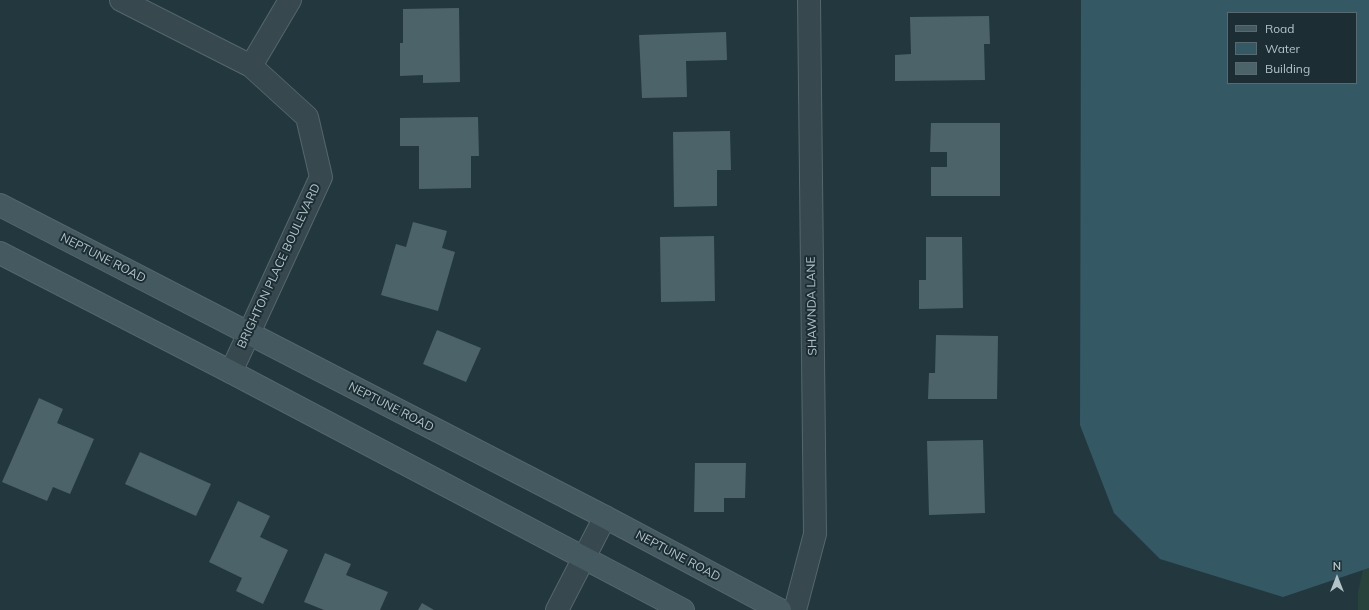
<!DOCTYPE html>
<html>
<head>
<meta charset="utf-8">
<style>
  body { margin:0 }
  #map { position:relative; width:1369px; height:610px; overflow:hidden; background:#23383e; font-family:Mulish,sans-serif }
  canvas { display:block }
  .legend { position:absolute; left:1227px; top:12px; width:130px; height:72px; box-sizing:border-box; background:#1c2e33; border:1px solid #586a6f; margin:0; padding:5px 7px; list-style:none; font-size:12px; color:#b3c3c9 }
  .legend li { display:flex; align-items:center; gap:8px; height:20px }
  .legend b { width:20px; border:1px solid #586a6f }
  .north { position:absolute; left:1317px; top:558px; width:40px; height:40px; -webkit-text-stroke:3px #1c2e33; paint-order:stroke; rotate:0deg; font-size:11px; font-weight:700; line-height:16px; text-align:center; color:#b3c3c9 }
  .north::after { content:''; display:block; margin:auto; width:14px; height:18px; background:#b3c3c9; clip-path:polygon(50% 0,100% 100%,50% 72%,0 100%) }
</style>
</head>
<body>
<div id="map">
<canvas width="1369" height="610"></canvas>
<ul class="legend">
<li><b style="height:5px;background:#455961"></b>Road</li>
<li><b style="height:11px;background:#345864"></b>Water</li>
<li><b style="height:11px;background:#4c6369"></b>Building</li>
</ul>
<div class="north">N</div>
</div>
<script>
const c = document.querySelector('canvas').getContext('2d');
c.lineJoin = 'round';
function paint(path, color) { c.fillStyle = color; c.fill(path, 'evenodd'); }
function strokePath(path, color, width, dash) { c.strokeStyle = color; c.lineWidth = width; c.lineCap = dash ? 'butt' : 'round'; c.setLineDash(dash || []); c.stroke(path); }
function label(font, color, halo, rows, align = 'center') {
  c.font = font + ' Mulish,sans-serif'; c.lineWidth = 4; c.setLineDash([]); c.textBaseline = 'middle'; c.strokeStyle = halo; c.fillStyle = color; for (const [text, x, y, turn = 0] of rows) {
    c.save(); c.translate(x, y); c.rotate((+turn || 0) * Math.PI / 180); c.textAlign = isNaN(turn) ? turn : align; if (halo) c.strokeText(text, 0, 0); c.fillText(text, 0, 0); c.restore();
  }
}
paint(new Path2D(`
  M 1369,568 L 1369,610 L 1358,610 L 1358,592 L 1363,570 Z`), '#28433b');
paint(new Path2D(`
  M 1081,0 L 1369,0 L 1369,568 L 1283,597 L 1160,559 L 1114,513 L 1080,425 ZM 1228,13 L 1356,13 L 1356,83 L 1228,83 Z`), '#345864');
paint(new Path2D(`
  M 459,8 L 460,82 L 423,83 L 423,75 L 400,76 L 400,43 L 403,43 L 403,9 Z
  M 989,16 L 990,44 L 984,44 L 985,80 L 895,81 L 895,55 L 911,54 L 910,17 Z
  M 726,32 L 727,60 L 686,61 L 687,97 L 642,98 L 639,35 Z
  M 478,117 L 479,156 L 471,156 L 471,188 L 419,189 L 419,146 L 400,146 L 400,118 Z
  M 931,123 L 1000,123 L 1000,196 L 931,196 L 931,167 L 947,167 L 947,152 L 930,152 Z
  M 730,131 L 731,170 L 717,170 L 717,206 L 674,207 L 673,132 Z
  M 413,222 L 447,231 L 442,248 L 455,252 L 438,311 L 381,295 L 396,244 L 406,247 Z
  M 714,236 L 715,301 L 661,302 L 660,237 Z
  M 926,237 L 962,237 L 963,308 L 919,309 L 919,280 L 926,280 Z
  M 437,330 L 481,348 L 466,382 L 423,364 Z
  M 936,335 L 998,336 L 997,399 L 928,399 L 929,373 L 935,373 Z
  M 39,398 L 63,409 L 57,423 L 94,439 L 70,494 L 53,487 L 47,501 L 2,482 Z
  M 983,440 L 985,513 L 929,515 L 927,441 Z
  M 140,452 L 211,484 L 196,516 L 125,484 Z
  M 695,463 L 746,463 L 745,498 L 724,498 L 724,512 L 694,512 Z
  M 238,501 L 270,516 L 260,537 L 288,550 L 263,604 L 236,591 L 242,578 L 209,562 Z
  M 325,553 L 351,564 L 346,575 L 388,592 L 380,610 L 324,610 L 304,602 Z
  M 422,603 L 434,610 L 418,610 Z`), '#4c6369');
const street = new Path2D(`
  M 121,0 L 251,66 L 307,117 L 321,177 L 231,372
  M 251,66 L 290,0
  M 557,610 L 605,517
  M 795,610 L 815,534 L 809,0`);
const secondary = new Path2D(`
  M 0,205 L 605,517 L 780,610
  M 0,253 L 231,372 L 683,610`);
strokePath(street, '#55666c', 24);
strokePath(secondary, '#55666c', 24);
strokePath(street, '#37494e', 22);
strokePath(secondary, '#455961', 22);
label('12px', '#b3c3c9', '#1c2e33', [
  ["NEPTUNE ROAD",103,258,27],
  ["BRIGHTON PLACE BOULEVARD",279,266,-65],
  ["SHAWNDA LANE",812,306,-91],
  ["NEPTUNE ROAD",391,407,27],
  ["NEPTUNE ROAD",678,556,28]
]);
</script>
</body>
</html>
